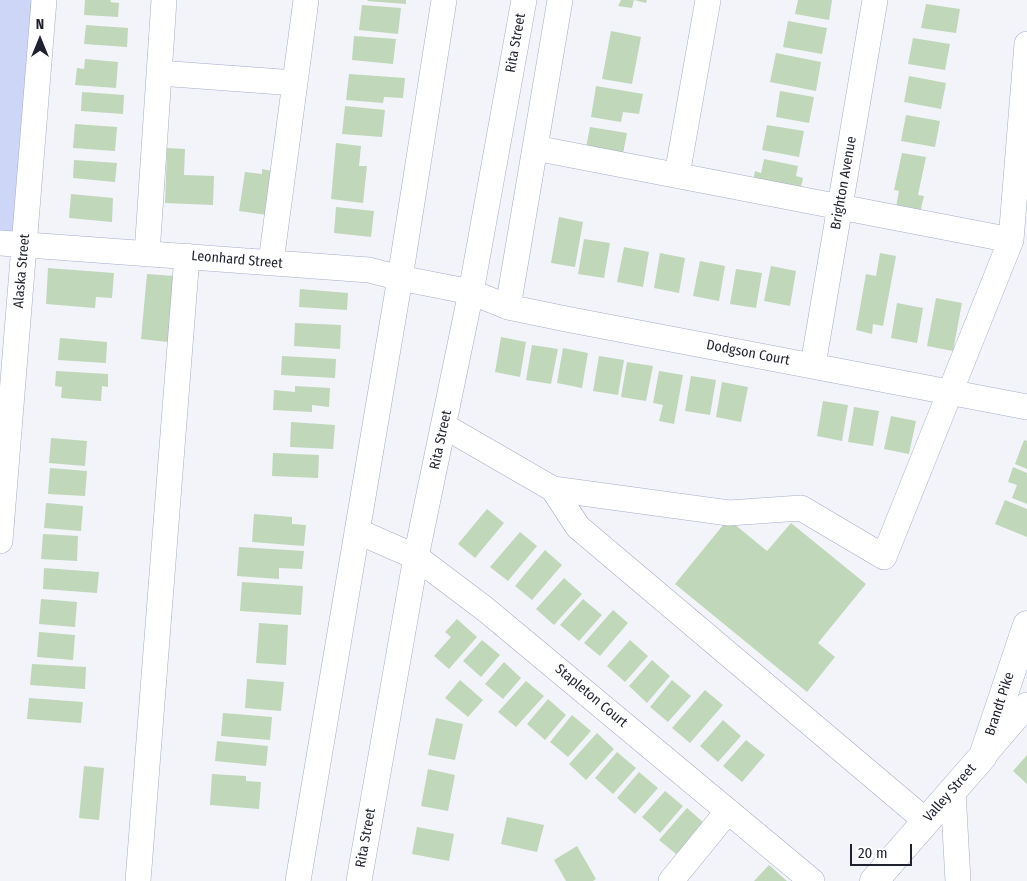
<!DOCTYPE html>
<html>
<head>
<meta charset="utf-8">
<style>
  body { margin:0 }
  #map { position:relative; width:1027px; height:881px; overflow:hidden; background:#f2f4fa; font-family:"Fira Sans Condensed",sans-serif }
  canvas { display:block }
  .north { position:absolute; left:15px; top:15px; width:50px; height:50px; -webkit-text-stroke:4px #fff; paint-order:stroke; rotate:0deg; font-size:14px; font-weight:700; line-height:20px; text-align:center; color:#1f222e }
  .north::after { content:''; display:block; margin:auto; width:18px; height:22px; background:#1f222e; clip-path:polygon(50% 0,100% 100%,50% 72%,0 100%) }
  .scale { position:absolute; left:850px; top:844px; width:62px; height:22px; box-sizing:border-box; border:2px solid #1f222e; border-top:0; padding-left:6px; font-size:15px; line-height:18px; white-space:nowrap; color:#1f222e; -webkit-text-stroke:4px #fff; paint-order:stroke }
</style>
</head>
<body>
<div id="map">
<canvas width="1027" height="881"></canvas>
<div class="north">N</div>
<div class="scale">20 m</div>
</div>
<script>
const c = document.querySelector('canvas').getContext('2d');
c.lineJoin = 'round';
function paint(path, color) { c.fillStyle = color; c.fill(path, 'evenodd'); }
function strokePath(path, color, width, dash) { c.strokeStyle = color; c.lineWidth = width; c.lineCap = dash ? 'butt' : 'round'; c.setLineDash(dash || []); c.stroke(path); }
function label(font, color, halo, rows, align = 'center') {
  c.font = font + ' "Fira Sans Condensed",sans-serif'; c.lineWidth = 4; c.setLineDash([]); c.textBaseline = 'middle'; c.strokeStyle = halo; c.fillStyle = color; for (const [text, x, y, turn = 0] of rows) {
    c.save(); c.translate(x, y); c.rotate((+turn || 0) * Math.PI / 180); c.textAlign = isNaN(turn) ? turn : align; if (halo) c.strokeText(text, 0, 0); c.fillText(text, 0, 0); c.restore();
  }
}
paint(new Path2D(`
  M 0,0 L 44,0 L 24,244 L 0,243 Z`), '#cdd6f6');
paint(new Path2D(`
  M 85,0 L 111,0 L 110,2 L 119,3 L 118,17 L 84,15 Z
  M 368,0 L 406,0 L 406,4 L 367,1 Z
  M 621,0 L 634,0 L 632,8 L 618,6 Z
  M 634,0 L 647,0 L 646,3 Z
  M 798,0 L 832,0 L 829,20 L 795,14 Z
  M 926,4 L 960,9 L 956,33 L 921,28 Z
  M 362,5 L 401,8 L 398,34 L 359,30 Z
  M 788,21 L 827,28 L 822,54 L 783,47 Z
  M 86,25 L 128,28 L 127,47 L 84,44 Z
  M 611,31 L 641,37 L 632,84 L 602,79 Z
  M 354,36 L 396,39 L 393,64 L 352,60 Z
  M 913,38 L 950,44 L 945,70 L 908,64 Z
  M 776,53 L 821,62 L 816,91 L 770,82 Z
  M 85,59 L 118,62 L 116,88 L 75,85 L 77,68 L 84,69 Z
  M 349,74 L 405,78 L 403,98 L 384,97 L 383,103 L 346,100 Z
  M 909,76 L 946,83 L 941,109 L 904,102 Z
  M 596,86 L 643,94 L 639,114 L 623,112 L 621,122 L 591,117 Z
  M 780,91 L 814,97 L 809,123 L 776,117 Z
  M 82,92 L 124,95 L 123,114 L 81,111 Z
  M 345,106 L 385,110 L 382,137 L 342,134 Z
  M 906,115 L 940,121 L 935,147 L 901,141 Z
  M 75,124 L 117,127 L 115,151 L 73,148 Z
  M 767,125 L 804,131 L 799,157 L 762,150 Z
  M 590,127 L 627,133 L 622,159 L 585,153 Z
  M 336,143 L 361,146 L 359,166 L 367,166 L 363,203 L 331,199 Z
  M 167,148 L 185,149 L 184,175 L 214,176 L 213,205 L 165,203 Z
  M 902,153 L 926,157 L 918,195 L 924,196 L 919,217 L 895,212 L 899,191 L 894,190 Z
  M 764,159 L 798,166 L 796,176 L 803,178 L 801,187 L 752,186 L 755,171 L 761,173 Z
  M 74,160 L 117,163 L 115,182 L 73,178 Z
  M 262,169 L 273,171 L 267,215 L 239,211 L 245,172 L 262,174 Z
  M 71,194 L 113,198 L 112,222 L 69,218 Z
  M 336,207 L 374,211 L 371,237 L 334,233 Z
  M 559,217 L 583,222 L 575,267 L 551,263 Z
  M 584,239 L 610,243 L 604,278 L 578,274 Z
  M 624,247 L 649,252 L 643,287 L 617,282 Z
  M 660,253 L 685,258 L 679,293 L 654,288 Z
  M 880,253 L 896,256 L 883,326 L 873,324 L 872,334 L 856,330 L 866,274 L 876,276 Z
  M 700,261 L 725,266 L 719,301 L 693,296 Z
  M 771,266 L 796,271 L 790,306 L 764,301 Z
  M 48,268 L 114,273 L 112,298 L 96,297 L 95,308 L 46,304 Z
  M 736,269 L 762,273 L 756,308 L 730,304 Z
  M 147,274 L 174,276 L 168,342 L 141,339 Z
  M 300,289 L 348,293 L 347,310 L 299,307 Z
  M 936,298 L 962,303 L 953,351 L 927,346 Z
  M 897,303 L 923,308 L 917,343 L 891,338 Z
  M 295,323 L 341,325 L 340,349 L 294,346 Z
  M 501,337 L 526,342 L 520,377 L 495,372 Z
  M 60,338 L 107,342 L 106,363 L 58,360 Z
  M 532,345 L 558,349 L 551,384 L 526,380 Z
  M 563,348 L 588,353 L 582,388 L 557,383 Z
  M 282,356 L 336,359 L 335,378 L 281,375 Z
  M 599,356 L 624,360 L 618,395 L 593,391 Z
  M 627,362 L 653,366 L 646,401 L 621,397 Z
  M 56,371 L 108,374 L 108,387 L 102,386 L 101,401 L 61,398 L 62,387 L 55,386 Z
  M 659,371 L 683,375 L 674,424 L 659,421 L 663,405 L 653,403 Z
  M 691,376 L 716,380 L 710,415 L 685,411 Z
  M 722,382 L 748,387 L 741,422 L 716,417 Z
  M 295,386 L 330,388 L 329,407 L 312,405 L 312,412 L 273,410 L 274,390 L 295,392 Z
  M 823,401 L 848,405 L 842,441 L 817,436 Z
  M 854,407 L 879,411 L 873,446 L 848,442 Z
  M 891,416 L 916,421 L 909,454 L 884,449 Z
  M 291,422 L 335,425 L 333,449 L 290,447 Z
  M 51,438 L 87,441 L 85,466 L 49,463 Z
  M 1024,440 L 1027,441 L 1027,469 L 1015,464 Z
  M 273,453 L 319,455 L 318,478 L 272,476 Z
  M 1013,467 L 1027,473 L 1027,504 L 1012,498 L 1017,485 L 1008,482 Z
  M 50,468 L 87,471 L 85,496 L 48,494 Z
  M 1005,500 L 1027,509 L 1027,537 L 995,524 Z
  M 46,503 L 83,506 L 81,531 L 44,528 Z
  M 487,509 L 504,523 L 475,558 L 458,544 Z
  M 254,514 L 292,517 L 292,524 L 306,525 L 304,546 L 252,542 Z
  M 728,519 L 767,551 L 791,523 L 866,584 L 818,643 L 835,657 L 807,692 L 675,584 Z
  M 520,532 L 537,546 L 508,581 L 490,567 Z
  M 43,534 L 78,536 L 77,561 L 41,559 Z
  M 239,547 L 304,551 L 302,569 L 279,568 L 279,579 L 237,576 Z
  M 545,550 L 562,565 L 532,600 L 515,586 Z
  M 44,568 L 99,572 L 97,593 L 43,589 Z
  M 564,578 L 582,594 L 554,625 L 536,609 Z
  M 242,582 L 303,586 L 301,615 L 240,611 Z
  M 41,599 L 77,602 L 75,627 L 39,624 Z
  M 583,599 L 602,615 L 579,641 L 560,625 Z
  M 613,610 L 628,623 L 600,656 L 584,643 Z
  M 457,619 L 477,637 L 449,669 L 434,656 L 451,637 L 445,632 Z
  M 259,623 L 288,625 L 286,665 L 256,663 Z
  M 39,632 L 75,635 L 73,660 L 37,657 Z
  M 482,640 L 500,655 L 481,677 L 463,661 Z
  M 630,640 L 648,656 L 625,682 L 607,666 Z
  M 652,660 L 670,676 L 647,703 L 629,686 Z
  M 504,662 L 521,678 L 503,699 L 485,684 Z
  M 32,664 L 86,667 L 85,689 L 30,685 Z
  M 247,679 L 284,682 L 281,711 L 245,708 Z
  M 460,680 L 483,700 L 468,717 L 445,698 Z
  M 672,680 L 691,696 L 668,722 L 650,707 Z
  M 526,681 L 544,696 L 516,727 L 498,712 Z
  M 705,690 L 723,705 L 690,743 L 672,728 Z
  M 29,698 L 83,702 L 81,723 L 27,719 Z
  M 548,699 L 566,715 L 545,740 L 527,724 Z
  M 223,713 L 272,717 L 270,740 L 221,736 Z
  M 572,715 L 591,731 L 568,757 L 550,742 Z
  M 436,718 L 463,724 L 455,760 L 428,755 Z
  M 723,720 L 741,736 L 718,762 L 700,746 Z
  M 597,733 L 614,749 L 586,780 L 569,764 Z
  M 746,740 L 765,755 L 742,782 L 723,766 Z
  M 217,741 L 268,746 L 266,766 L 215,761 Z
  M 617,752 L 636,768 L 613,794 L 595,778 Z
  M 1027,755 L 1027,784 L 1013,771 Z
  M 84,766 L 104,768 L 99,820 L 79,818 Z
  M 428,769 L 455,775 L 448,811 L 421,806 Z
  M 639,772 L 658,788 L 635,814 L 617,798 Z
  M 212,774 L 246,776 L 246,781 L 261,782 L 259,809 L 210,805 Z
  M 665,791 L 683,806 L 660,833 L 642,817 Z
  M 687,808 L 704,823 L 676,854 L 659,840 Z
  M 507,817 L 544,825 L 537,852 L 501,844 Z
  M 417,827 L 454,834 L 449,861 L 412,854 Z
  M 577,846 L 596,879 L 593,881 L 566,881 L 554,860 Z
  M 769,865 L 787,881 L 754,881 Z`), '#c0d7ba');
const minor = new Path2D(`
  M 159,73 L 295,83
  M 535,148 L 1011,240
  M 677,175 L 708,0
  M 0,243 L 369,270 L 400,278 L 471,292 L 508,307 L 566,319 L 1027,407
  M 147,254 L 164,0
  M 271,262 L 306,0
  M 508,307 L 560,0
  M 813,365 L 875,0
  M 444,426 L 553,489 L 729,513 L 801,508 L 884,557 L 1011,240 L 1027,44
  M 553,489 L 578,527 L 926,821
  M 357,531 L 416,557 L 485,609 L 812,881
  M 0,541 L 44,0
  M 985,754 L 1027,705
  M 953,791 L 958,881
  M 138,881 L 187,256
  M 298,881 L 400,278 L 444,0
  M 359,881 L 416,557 L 471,292 L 524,0
  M 671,881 L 728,811`);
const major = new Path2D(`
  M 874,881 L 983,756 L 1027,625`);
strokePath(minor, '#a4accb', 26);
strokePath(major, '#a4accb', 29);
strokePath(minor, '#fff', 25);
strokePath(major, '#fff', 28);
label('14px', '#1f222e', '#fff', [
  ["Rita Street",516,43,-80],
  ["Brighton Avenue",844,183,-80],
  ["Leonhard Street",237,260,5],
  ["Alaska Street",22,271,-85],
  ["Dodgson Court",748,353,11],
  ["Rita Street",441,440,-78],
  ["Stapleton Court",591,696,40],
  ["Brandt Pike",1000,704,-72],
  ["Valley Street",950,793,-49],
  ["Rita Street",366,838,-80]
]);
</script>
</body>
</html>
